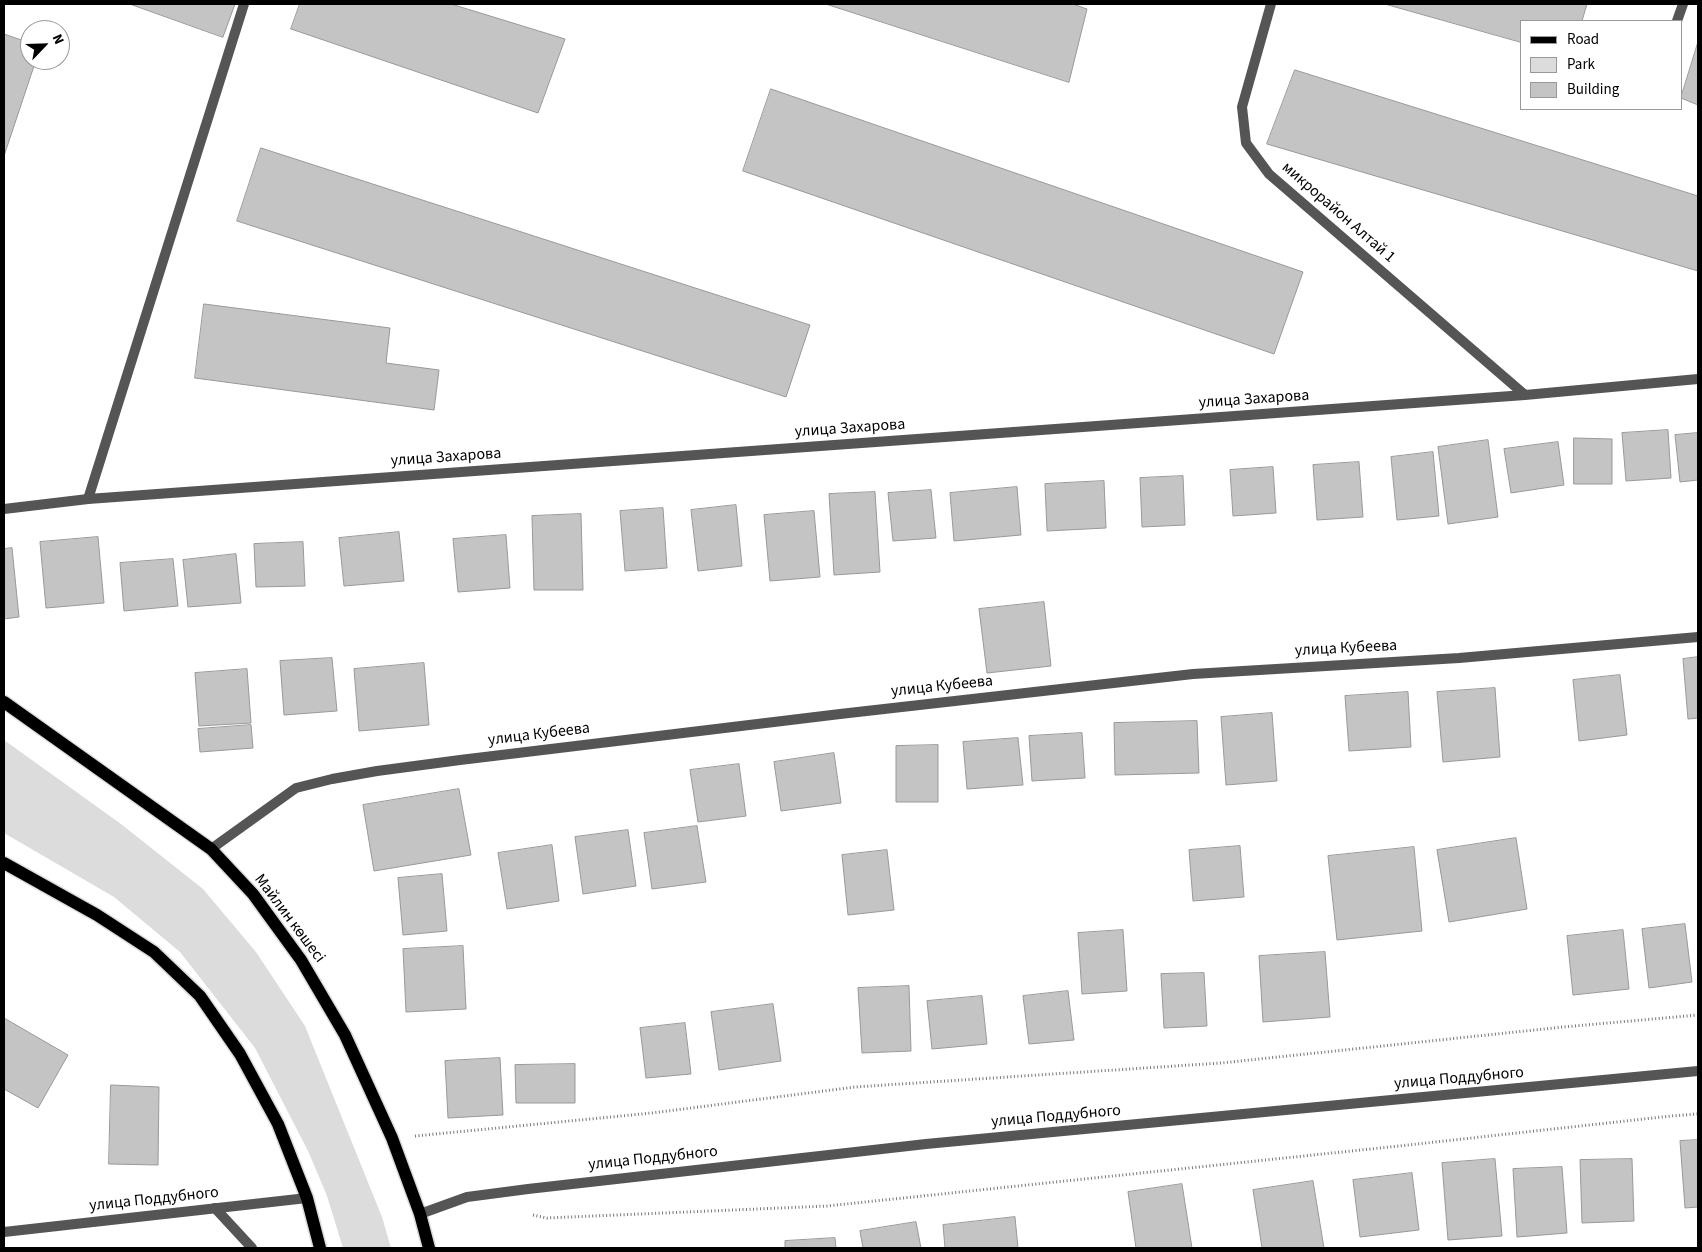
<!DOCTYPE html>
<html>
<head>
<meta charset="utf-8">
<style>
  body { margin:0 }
  #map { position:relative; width:1702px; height:1252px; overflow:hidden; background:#fff; font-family:"Source Sans 3",sans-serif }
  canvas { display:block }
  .frame { position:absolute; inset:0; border:5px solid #000; pointer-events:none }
  .legend { position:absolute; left:1520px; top:20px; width:162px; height:90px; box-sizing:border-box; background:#fff; border:1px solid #999; margin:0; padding:6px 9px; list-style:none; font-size:15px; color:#000 }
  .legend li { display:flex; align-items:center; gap:10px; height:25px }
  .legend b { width:25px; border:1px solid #999 }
  .north { position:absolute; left:20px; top:20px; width:50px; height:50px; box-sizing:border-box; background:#fff; border:1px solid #999; border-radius:50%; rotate:66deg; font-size:14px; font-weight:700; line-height:20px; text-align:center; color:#000 }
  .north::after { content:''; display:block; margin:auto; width:18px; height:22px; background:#000; clip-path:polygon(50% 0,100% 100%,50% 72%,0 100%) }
</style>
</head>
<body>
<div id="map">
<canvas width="1702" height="1252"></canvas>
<div class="frame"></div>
<ul class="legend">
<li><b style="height:6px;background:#000"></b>Road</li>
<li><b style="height:14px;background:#dcdcdc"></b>Park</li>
<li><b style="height:14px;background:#c4c4c4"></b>Building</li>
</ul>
<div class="north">N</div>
</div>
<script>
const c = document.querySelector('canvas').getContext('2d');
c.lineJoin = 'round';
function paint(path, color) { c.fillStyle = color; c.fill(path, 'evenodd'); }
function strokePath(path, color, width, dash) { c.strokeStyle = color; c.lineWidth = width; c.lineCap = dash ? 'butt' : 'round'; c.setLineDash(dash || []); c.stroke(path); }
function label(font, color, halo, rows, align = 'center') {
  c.font = font + ' "Source Sans 3",sans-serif'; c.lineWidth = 4; c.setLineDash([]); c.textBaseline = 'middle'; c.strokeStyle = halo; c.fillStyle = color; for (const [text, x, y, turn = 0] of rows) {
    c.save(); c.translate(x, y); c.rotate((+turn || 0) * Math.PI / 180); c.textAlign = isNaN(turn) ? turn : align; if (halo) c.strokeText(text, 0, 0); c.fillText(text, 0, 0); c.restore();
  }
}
paint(new Path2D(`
  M 4,740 L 121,824 L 203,889 L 256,952 L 305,1026 L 382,1217 L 391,1248 L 343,1248 L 327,1196 L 309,1153 L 255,1048 L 180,952 L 114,897 L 4,833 Z`), '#dcdcdc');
const building = new Path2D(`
  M 130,4 L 235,4 L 223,37 Z
  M 300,4 L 451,4 L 565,39 L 538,113 L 291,29 Z
  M 826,4 L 1073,4 L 1087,9 L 1069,82 Z
  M 1385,4 L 1587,4 L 1582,21 L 1521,21 L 1521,42 Z
  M 4,34 L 30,43 L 30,60 L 36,60 L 4,156 Z
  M 1698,42 L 1698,105 L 1681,98 Z
  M 1295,70 L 1698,196 L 1698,271 L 1267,144 Z
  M 771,89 L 1303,272 L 1274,354 L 743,171 Z
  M 261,148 L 810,325 L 786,397 L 237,221 Z
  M 204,304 L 390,328 L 386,363 L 439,370 L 434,410 L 195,378 Z
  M 1668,430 L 1671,478 L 1626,481 L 1622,433 Z
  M 1698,433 L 1698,480 L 1680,482 L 1675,435 Z
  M 1574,438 L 1612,439 L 1612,484 L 1574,484 Z
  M 1488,440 L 1498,517 L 1448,524 L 1438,447 Z
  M 1558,442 L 1564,485 L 1511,493 L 1504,449 Z
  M 1433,452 L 1439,516 L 1397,520 L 1391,457 Z
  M 1359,462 L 1363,517 L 1317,520 L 1313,465 Z
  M 1273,467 L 1276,513 L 1233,516 L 1230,470 Z
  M 1183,476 L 1185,525 L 1142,527 L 1140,478 Z
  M 1104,481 L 1106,528 L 1047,531 L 1045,484 Z
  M 1017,487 L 1021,535 L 954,541 L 950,493 Z
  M 931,490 L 936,538 L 893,541 L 888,493 Z
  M 875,492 L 880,572 L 834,575 L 829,494 Z
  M 736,505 L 742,566 L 698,571 L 691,510 Z
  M 663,508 L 667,568 L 625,571 L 620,511 Z
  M 814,511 L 820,577 L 770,581 L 764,515 Z
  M 581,514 L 583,590 L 534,590 L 532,516 Z
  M 399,532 L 404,581 L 344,586 L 339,538 Z
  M 506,535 L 510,588 L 458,592 L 453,539 Z
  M 98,537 L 104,603 L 46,608 L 40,542 Z
  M 303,542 L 305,586 L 256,587 L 254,544 Z
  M 12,548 L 19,617 L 4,619 L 4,549 Z
  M 236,554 L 241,603 L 188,607 L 183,560 Z
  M 173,559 L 178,606 L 124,611 L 120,563 Z
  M 1044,602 L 1051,666 L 987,673 L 979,609 Z
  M 1698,657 L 1698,718 L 1688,719 L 1683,659 Z
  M 332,658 L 337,711 L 284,715 L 280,661 Z
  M 424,663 L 429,725 L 359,731 L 354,669 Z
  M 247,669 L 251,723 L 199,726 L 195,673 Z
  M 1620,675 L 1627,735 L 1579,741 L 1573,680 Z
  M 1495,688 L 1500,757 L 1443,762 L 1437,692 Z
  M 1408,692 L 1411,747 L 1349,751 L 1345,696 Z
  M 1272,713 L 1277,781 L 1226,785 L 1221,717 Z
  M 1197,721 L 1199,773 L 1115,775 L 1114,723 Z
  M 251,725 L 253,748 L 200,752 L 198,729 Z
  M 1082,733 L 1085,778 L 1032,781 L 1029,736 Z
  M 1018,738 L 1023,785 L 967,789 L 963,742 Z
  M 938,745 L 938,802 L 896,802 L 896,746 Z
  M 834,753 L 841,803 L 781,811 L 774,762 Z
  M 739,764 L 746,816 L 698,822 L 690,770 Z
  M 459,789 L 471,855 L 374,871 L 363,805 Z
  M 697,826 L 706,882 L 652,889 L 644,833 Z
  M 628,830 L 636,886 L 583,894 L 575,837 Z
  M 1516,838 L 1527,909 L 1449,922 L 1437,850 Z
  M 552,845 L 559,901 L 507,909 L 498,853 Z
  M 1240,846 L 1244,897 L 1193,901 L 1189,850 Z
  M 1414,847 L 1422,931 L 1337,940 L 1328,856 Z
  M 887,850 L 894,910 L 848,915 L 842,855 Z
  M 442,874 L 447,931 L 403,935 L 398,878 Z
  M 1685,924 L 1692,982 L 1649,988 L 1642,929 Z
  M 1123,930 L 1127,991 L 1082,994 L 1078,933 Z
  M 1623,930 L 1629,989 L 1573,995 L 1567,936 Z
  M 463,946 L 466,1009 L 406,1012 L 403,949 Z
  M 1325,952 L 1330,1017 L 1263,1022 L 1259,956 Z
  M 1204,973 L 1207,1026 L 1164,1028 L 1161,974 Z
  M 909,986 L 911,1051 L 862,1053 L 858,988 Z
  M 1068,991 L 1074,1040 L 1029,1044 L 1023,996 Z
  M 982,996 L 987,1044 L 932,1049 L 927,1001 Z
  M 773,1004 L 781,1061 L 719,1070 L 711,1012 Z
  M 4,1018 L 68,1055 L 38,1108 L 4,1089 Z
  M 685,1023 L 691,1074 L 646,1078 L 640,1028 Z
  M 500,1058 L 503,1115 L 448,1118 L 445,1061 Z
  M 575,1064 L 575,1103 L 516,1103 L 515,1065 Z
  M 111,1085 L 159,1087 L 158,1165 L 109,1164 Z
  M 1698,1140 L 1698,1207 L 1685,1208 L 1680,1141 Z
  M 1495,1159 L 1502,1236 L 1448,1240 L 1442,1163 Z
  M 1632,1159 L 1634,1221 L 1582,1223 L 1580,1160 Z
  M 1562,1167 L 1567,1233 L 1517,1237 L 1513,1169 Z
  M 1412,1173 L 1419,1230 L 1360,1237 L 1353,1180 Z
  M 1313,1181 L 1324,1248 L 1262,1248 L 1253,1190 Z
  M 1182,1184 L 1192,1248 L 1136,1248 L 1128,1192 Z
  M 1015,1217 L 1018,1248 L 945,1248 L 943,1225 Z
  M 916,1222 L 921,1248 L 863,1248 L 860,1231 Z
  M 835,1238 L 836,1248 L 785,1248 L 785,1241 Z`);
paint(building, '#c4c4c4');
strokePath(building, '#999', 1);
const primary = new Path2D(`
  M 4,702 L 211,849 L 253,894 L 301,960 L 345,1035 L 392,1138 L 420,1214 L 429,1248
  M 4,863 L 97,915 L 154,952 L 200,996 L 240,1054 L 278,1124 L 307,1198 L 320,1248`);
strokePath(primary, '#dbdbdb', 15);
strokePath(new Path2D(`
  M 415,1136 L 652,1113 L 855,1087 L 1221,1063 L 1563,1027 L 1698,1015
  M 533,1215 L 547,1218 L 827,1206 L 1399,1146 L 1671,1116 L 1698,1114`), '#777', 3, [1, 2.5]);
strokePath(new Path2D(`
  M 88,499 L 244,4
  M 215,1208 L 252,1248`), '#555', 10);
strokePath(new Path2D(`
  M 1271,4 L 1242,107 L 1246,143 L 1269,174 L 1525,395
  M 1677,21 L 1683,4
  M 4,509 L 88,499 L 1525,395 L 1698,379
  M 211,849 L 296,788 L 332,779 L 377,771 L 460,760 L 840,714 L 1193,674 L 1459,658 L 1698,637
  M 420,1214 L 467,1197 L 528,1189 L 926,1144 L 1698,1071
  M 4,1232 L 307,1198`), '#555', 10);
strokePath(primary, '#000', 12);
label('16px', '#000', '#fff', [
  ["микрорайон Алтай 1",1338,213,41],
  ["улица Захарова",1254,400,-4],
  ["улица Захарова",850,429,-4],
  ["улица Захарова",446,458,-4],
  ["улица Кубеева",1346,649,-3],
  ["улица Кубеева",942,687,-6],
  ["улица Кубеева",539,735,-7],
  ["Майлин көшесі",289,919,53],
  ["улица Поддубного",1459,1079,-5],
  ["улица Поддубного",1056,1117,-5],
  ["улица Поддубного",653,1159,-6],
  ["улица Поддубного",154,1200,-6]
]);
</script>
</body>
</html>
